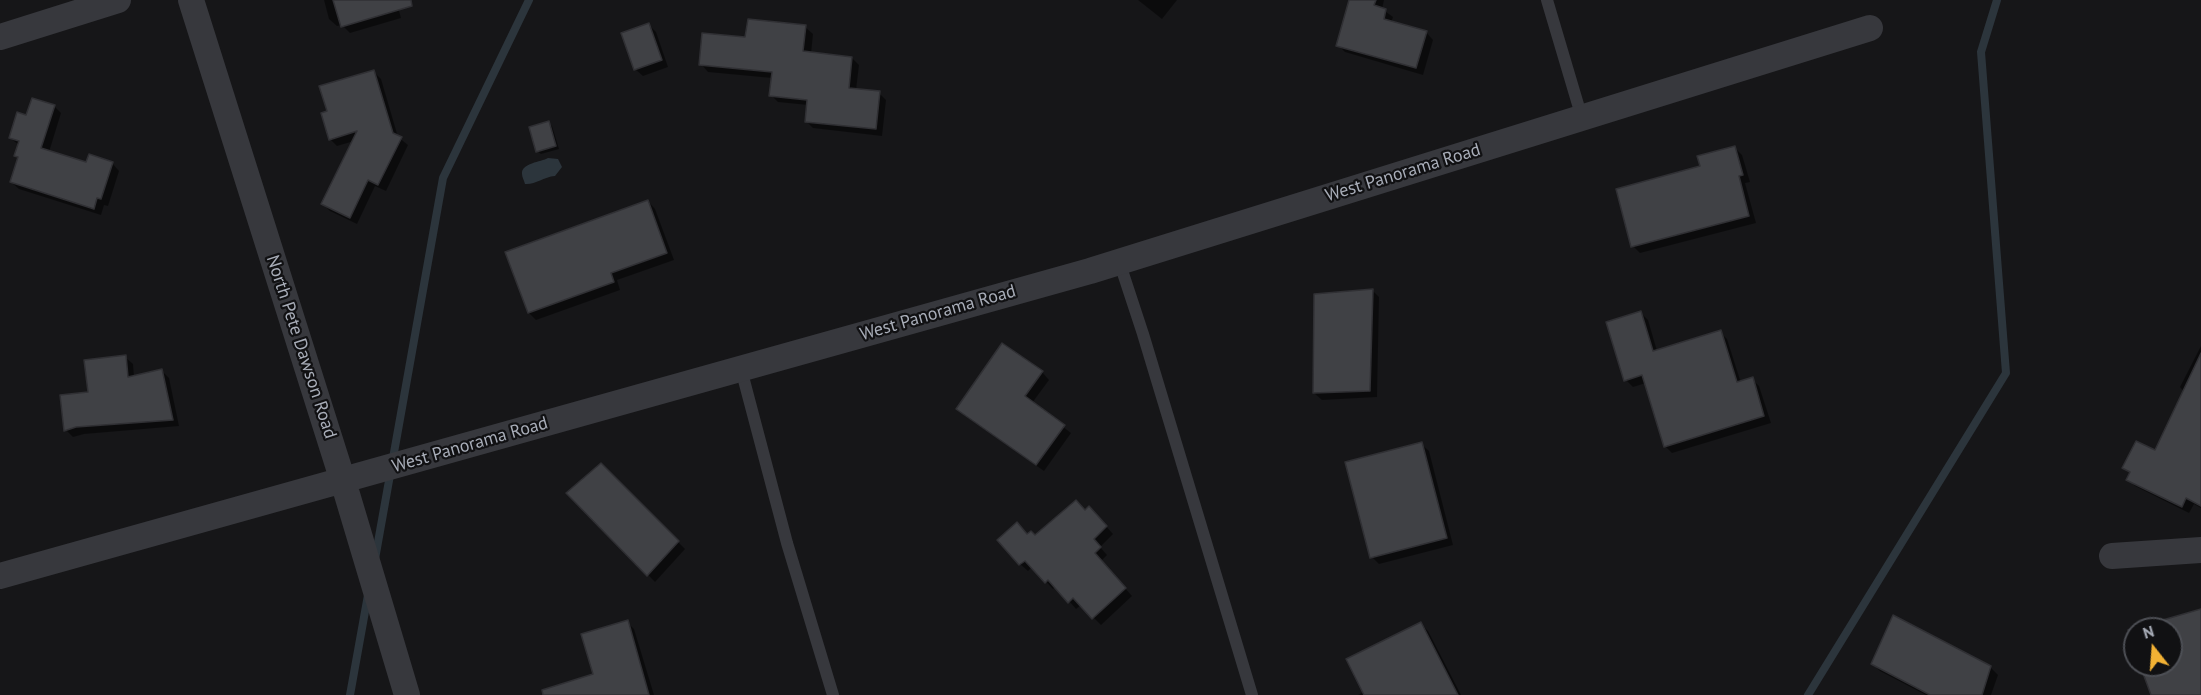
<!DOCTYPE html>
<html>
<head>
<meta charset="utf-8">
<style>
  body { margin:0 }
  #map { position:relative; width:2201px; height:695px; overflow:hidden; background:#161618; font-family:"PT Sans",sans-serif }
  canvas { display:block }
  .north { position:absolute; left:2123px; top:617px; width:60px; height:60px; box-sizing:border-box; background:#111113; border:2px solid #4d4f55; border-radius:50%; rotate:343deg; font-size:16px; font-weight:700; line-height:24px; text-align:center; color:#a8adb8 }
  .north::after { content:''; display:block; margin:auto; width:21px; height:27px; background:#f2b134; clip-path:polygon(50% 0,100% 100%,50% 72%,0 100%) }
</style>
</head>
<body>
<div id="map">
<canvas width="2201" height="695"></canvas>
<div class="north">N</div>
</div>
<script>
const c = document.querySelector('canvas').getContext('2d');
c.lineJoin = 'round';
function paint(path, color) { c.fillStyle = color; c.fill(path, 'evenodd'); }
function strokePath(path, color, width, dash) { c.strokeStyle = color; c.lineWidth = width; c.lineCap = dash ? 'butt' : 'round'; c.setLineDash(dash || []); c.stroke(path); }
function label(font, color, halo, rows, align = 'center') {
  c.font = font + ' "PT Sans",sans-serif'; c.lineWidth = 4.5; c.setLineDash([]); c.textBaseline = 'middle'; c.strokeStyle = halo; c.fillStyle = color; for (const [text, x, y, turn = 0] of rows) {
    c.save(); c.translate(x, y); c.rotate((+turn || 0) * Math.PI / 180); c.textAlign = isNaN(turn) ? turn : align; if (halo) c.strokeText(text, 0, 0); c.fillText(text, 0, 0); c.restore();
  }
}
paint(new Path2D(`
  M 548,158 L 558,159 L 562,167 L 555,176 C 543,177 535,185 525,184 C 524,180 522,177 522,174 C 521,163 541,162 548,158 Z`), '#2c353c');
paint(new Path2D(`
  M 324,0 L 396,0 L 401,18 L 350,33 L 342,25 L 337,26 L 329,19 Z
  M 1138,0 L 1177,0 L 1162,19 Z
  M 1351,0 L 1384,0 L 1382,9 L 1393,17 L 1391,23 L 1426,32 L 1433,40 L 1423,75 L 1345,52 L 1338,45 Z
  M 649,25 L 656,32 L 668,67 L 643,76 L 635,69 Z
  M 805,27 L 813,34 L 811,54 L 852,58 L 859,65 L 856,90 L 879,93 L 886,100 L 882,136 L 813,128 L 806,121 L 808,105 L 778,102 L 771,95 L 772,78 L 708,72 L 701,64 L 747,38 Z
  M 374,72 L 381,79 L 398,137 L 408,145 L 386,191 L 375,186 L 357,224 L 330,211 L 323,204 L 354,141 L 337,146 L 330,139 L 328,112 Z
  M 54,106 L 61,113 L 49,152 L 87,164 L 112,163 L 119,171 L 108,206 L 104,205 L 101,215 L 19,189 L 11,182 L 19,159 L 16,155 L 19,145 L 10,138 L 27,117 Z
  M 548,123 L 552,126 L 559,149 L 541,154 L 537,151 Z
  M 1735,148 L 1742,155 L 1750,182 L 1745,183 L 1756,223 L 1640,253 L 1633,246 L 1702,167 Z
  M 648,201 L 655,209 L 674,260 L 617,280 L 620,290 L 536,320 L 529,313 Z
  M 1372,290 L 1379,297 L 1377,397 L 1322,400 L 1314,393 Z
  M 1641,313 L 1648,320 L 1657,351 L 1720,332 L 1727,339 L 1741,383 L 1752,379 L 1759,386 L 1771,423 L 1672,453 L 1665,446 L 1646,383 L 1633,387 L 1626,380 Z
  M 2201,346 L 2201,508 L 2194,504 L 2189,513 L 2135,486 L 2128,479 L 2131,474 L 2124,467 L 2156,452 L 2184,392 L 2180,387 Z
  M 125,357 L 133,364 L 134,377 L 162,371 L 169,378 L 179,426 L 84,434 L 73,437 L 66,430 L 90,393 Z
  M 1042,372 L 1049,380 L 1032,403 L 1071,433 L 1044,471 L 965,416 L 958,409 Z
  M 1421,444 L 1429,451 L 1453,545 L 1379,564 L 1372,557 Z
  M 601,465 L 685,549 L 655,582 L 568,493 Z
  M 1085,512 L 1096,515 L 1113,534 L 1100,547 L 1107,555 L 1101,561 L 1132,596 L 1101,625 L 1081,605 L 1076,609 L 1056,586 L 1053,589 L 1032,567 L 1028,571 L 1020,564 L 1028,535 L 1035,537 Z
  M 627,622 L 634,629 L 654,695 L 580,695 L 595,675 Z
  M 1421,624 L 1428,631 L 1461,695 L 1358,695 L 1364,692 Z
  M 1873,664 L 1990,667 L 1998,675 L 1991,695 L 1926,695 L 1880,671 Z`), '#0007');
strokePath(new Path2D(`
  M 375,559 L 443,178 L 529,0
  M 350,695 L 368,595
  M 1808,695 L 2006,373 L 1981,52 L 1997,0`), '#2c353c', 8);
const building = new Path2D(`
  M 333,0 L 411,0 L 412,6 L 341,27 Z
  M 1349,0 L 1376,0 L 1374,5 L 1386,9 L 1384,19 L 1427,31 L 1416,68 L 1336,46 Z
  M 748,19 L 806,25 L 803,51 L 852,57 L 849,88 L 880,91 L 876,129 L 805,122 L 807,100 L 769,96 L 772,72 L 699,65 L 702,33 L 745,37 Z
  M 649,23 L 662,60 L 634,70 L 621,33 Z
  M 374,70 L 393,133 L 402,137 L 378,185 L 368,180 L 350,218 L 321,204 L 357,131 L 329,140 L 321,113 L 327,111 L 319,86 Z
  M 32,98 L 55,105 L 41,148 L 86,162 L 89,154 L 113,162 L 101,199 L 97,198 L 94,209 L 10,182 L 18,157 L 14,156 L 19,141 L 9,138 L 17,112 L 26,115 Z
  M 549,121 L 556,146 L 536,152 L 529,127 Z
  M 1735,146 L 1743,175 L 1739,176 L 1749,216 L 1631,247 L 1616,189 L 1700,166 L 1697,156 Z
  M 648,200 L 667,253 L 611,273 L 614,282 L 528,313 L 505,252 Z
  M 1373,289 L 1370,391 L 1313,393 L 1314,294 Z
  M 1641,311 L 1653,351 L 1721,330 L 1737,382 L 1753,377 L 1764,416 L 1664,447 L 1642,375 L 1624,381 L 1606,322 Z
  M 1002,343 L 1043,371 L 1025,396 L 1065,425 L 1036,465 L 956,409 Z
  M 2201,353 L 2201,506 L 2186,498 L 2182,507 L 2126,480 L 2130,472 L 2122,468 L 2136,441 L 2155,450 Z
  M 126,355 L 128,377 L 162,369 L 173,420 L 76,427 L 64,431 L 60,395 L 88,392 L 84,360 Z
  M 1422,442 L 1447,538 L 1370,558 L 1345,462 Z
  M 601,463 L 679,541 L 647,576 L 566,493 Z
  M 1076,500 L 1085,510 L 1089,506 L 1107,526 L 1094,539 L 1101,547 L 1095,553 L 1126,588 L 1092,619 L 1073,598 L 1068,603 L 1048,580 L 1045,583 L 1025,561 L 1019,565 L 997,540 L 1017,522 L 1027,534 L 1031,531 L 1035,535 Z
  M 2201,609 L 2201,695 L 2151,695 L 2140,665 L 2171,665 L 2171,629 L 2135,629 L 2135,650 L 2128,630 Z
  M 1893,615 L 1991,666 L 1982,695 L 1930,695 L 1871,664 Z
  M 628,620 L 649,695 L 543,695 L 542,690 L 593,674 L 581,634 Z
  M 1421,622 L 1458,695 L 1364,695 L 1346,659 Z`);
paint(building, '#404145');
strokePath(building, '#303034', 1.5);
strokePath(new Path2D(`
  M 1547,0 L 1582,118
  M 1119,261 L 1143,334 L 1252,695
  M 741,369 L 787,543 L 833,695`), '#37383d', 12);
strokePath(new Path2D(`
  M 191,0 L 343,481 L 407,695
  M 0,37 L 118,0
  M 2112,556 L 2201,550
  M 0,576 L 1090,271 L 1870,28`), '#37383d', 26);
label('18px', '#a8adb8', '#111113', [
  ["West Panorama Road",1403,173,-17],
  ["West Panorama Road",938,313,-16],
  ["North Pete Dawson Road",301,347,72],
  ["West Panorama Road",470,445,-16]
]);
</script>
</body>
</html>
